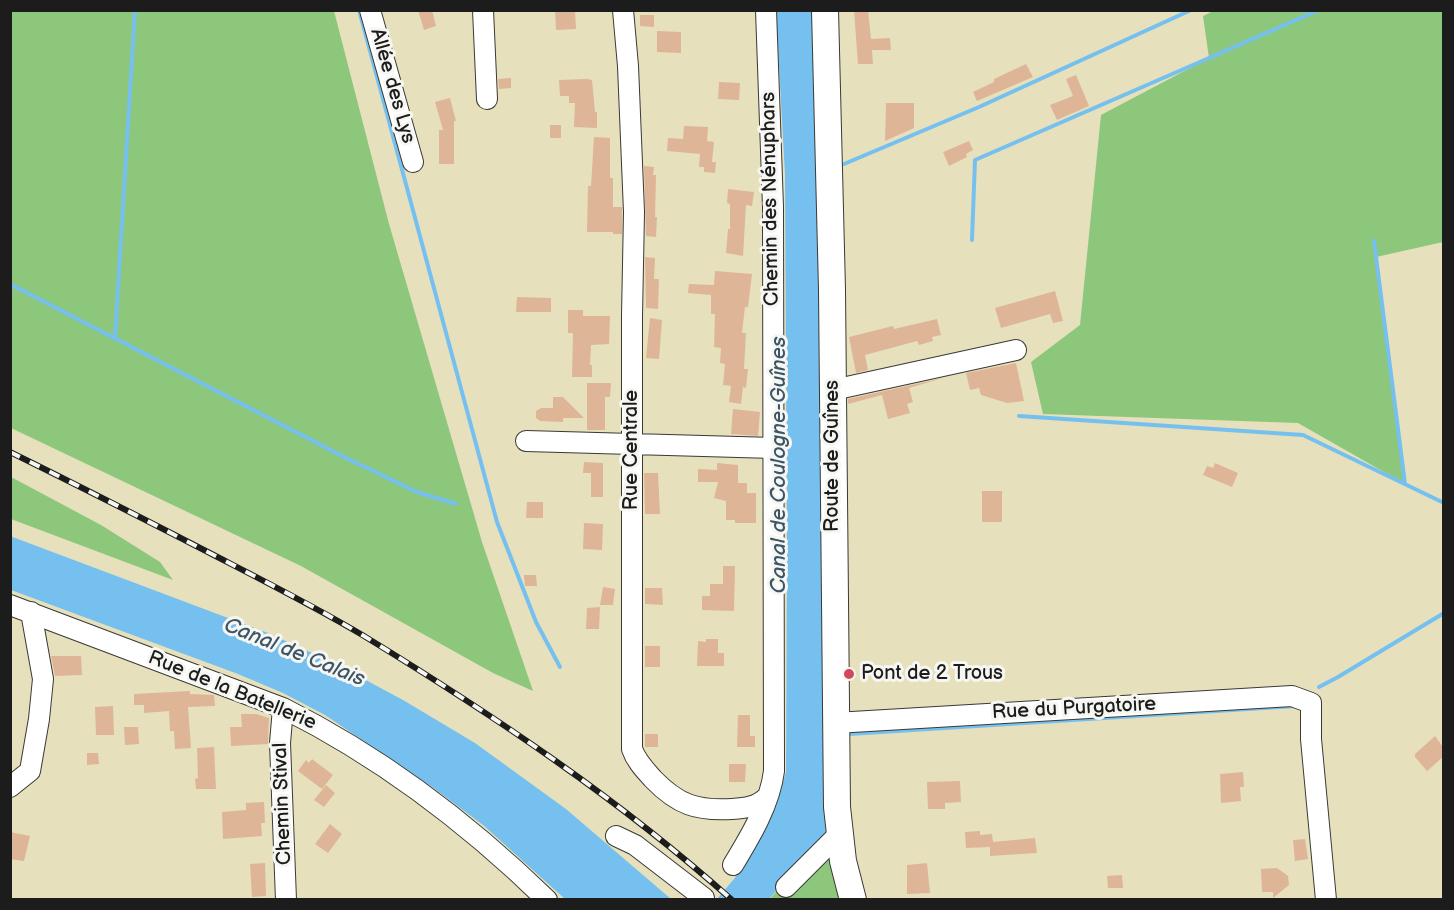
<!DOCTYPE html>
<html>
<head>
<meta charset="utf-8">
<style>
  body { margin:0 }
  #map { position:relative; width:1454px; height:910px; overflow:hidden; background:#e6e0bd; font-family:"Balsamiq Sans",sans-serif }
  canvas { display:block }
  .frame { position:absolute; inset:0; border:12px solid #1c1c1c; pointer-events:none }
</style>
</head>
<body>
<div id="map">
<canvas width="1454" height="910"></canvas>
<div class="frame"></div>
</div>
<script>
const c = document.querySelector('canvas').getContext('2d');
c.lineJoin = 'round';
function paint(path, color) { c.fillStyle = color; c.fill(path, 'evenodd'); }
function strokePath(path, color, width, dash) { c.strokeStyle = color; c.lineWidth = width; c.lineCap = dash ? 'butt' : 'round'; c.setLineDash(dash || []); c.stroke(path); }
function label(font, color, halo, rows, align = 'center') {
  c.font = font + ' "Balsamiq Sans",sans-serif'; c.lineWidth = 6; c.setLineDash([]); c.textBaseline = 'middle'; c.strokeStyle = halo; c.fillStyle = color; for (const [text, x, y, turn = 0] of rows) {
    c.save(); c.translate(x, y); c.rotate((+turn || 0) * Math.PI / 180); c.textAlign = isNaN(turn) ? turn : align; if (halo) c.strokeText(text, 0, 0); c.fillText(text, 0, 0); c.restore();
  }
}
paint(new Path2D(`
  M 1215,10 L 1443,11 L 1443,242 L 1376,257 L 1405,484 L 1298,423 L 1043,414 L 1031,362 L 1080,325 L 1101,115 L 1209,58 L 1203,16 Z
  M 10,11 L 334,11 L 389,224 L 482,542 L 533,691 L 493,673 L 301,566 L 11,428 Z
  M 11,477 L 101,525 L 160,562 L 173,580 L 11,519 Z
  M 823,742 L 828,746 L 842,899 L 769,900 L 826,834 L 823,793 Z`), '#8cc77b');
paint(new Path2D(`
  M 776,11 L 814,11 L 818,76 L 825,729 L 823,793 L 826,834 L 769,899 L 716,900 L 734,879 L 776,805 L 786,772 L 787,553 L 785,175 Z
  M 10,536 L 268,633 L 334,663 L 403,700 L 475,743 L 566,809 L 671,899 L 565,899 L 483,825 L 432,787 L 325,715 L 283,693 L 238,674 L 11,590 Z`), '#76c0ef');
strokePath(new Path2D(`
  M 359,10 L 497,522 L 536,622 L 560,667
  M 844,164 L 979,107 L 1191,10
  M 972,240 L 975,160 L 1319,10
  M 1374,241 L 1405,484
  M 10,284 L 346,458 L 417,492 L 456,504
  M 115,337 L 135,10
  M 1019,416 L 1303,435 L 1444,503
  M 1319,687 L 1338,677 L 1444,613
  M 849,734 L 1296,706`), '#76c0ef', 4);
paint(new Path2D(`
  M 418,10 L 432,10 L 436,26 L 424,30 Z
  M 555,10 L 575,10 L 576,29 L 556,30 Z
  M 854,10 L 868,10 L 871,39 L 890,38 L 891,50 L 872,50 L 873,64 L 858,64 Z
  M 640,15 L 654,15 L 654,27 L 640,26 Z
  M 657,31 L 681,32 L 681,53 L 657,52 Z
  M 1026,64 L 1033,77 L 977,101 L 973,92 L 994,82 L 994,79 Z
  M 1076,75 L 1089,106 L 1057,120 L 1050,105 L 1073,96 L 1066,79 Z
  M 511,78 L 511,88 L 499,89 L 498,79 Z
  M 587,79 L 592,80 L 595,112 L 597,112 L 597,128 L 574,127 L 575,103 L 569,103 L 569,96 L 560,96 L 559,80 Z
  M 719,82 L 740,83 L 739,100 L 718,99 Z
  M 450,98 L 456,121 L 454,121 L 454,164 L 439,164 L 439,130 L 443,130 L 435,102 Z
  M 886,103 L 914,103 L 914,128 L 885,141 Z
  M 550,125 L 561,125 L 561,138 L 550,138 Z
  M 684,126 L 708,127 L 707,141 L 714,142 L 712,162 L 716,162 L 715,173 L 704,172 L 704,167 L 699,167 L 700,154 L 667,151 L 668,138 L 683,139 Z
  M 594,137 L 610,138 L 610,178 L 613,178 L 613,207 L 622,207 L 622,234 L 613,234 L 613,232 L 587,232 L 588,186 L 591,186 Z
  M 969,141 L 973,150 L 966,154 L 967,157 L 949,166 L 943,152 Z
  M 644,166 L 654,167 L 653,175 L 656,175 L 655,217 L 657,217 L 656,237 L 646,236 Z
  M 728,189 L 754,192 L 752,206 L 746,205 L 743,256 L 726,253 L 728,229 L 730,229 L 730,204 L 727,203 Z
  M 645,257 L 655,258 L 654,279 L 659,279 L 658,309 L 646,308 Z
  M 715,271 L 752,274 L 748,307 L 745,307 L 742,333 L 746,333 L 744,369 L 748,369 L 746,388 L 743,387 L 741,404 L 729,402 L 731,386 L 723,385 L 725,364 L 720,363 L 721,348 L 714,347 L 715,314 L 711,314 L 711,295 L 688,293 L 689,284 L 714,285 Z
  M 1055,291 L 1063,321 L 1053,323 L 1050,314 L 1001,328 L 995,308 Z
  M 517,297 L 551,298 L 551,312 L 516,312 Z
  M 568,310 L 583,310 L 583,316 L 610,316 L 609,344 L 591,345 L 590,365 L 592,365 L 592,377 L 572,377 L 573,333 L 568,333 Z
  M 650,318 L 662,320 L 659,359 L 646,358 Z
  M 937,319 L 941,335 L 932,337 L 933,341 L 919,345 L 917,341 L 865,355 L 868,370 L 856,373 L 849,337 L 893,326 L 894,329 Z
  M 1016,363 L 1024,401 L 1007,403 L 981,395 L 979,388 L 970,390 L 966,373 Z
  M 943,378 L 909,388 L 913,402 L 907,404 L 910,413 L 888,419 L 882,395 L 848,404 L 848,399 Z
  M 587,383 L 611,383 L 610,397 L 605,397 L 605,430 L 587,430 Z
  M 553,397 L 563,397 L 584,418 L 563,418 L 563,422 L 540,421 L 536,418 L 536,411 L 541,408 L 553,408 Z
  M 733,409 L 760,412 L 758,436 L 731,434 Z
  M 584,462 L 603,463 L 603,497 L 591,497 L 591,473 L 583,473 Z
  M 717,463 L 738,465 L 738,483 L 747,483 L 747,493 L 756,493 L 756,523 L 735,523 L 735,520 L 726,520 L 726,501 L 714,498 L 718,482 L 698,482 L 698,469 L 717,470 Z
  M 1215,463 L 1238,473 L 1232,487 L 1203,475 L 1207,466 L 1213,468 Z
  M 644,473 L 658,473 L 660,514 L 645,514 Z
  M 982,491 L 1002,491 L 1002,522 L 982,522 Z
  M 527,502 L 543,502 L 543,518 L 526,518 Z
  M 584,523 L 603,524 L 602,550 L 583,549 Z
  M 723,566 L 735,566 L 734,611 L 702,610 L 702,596 L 710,596 L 710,584 L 723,584 Z
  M 524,575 L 536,575 L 537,586 L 525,586 Z
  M 603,587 L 615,589 L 613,605 L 600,605 Z
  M 645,588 L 662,588 L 663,605 L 645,604 Z
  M 600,607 L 599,629 L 586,629 L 587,608 Z
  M 706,639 L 718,639 L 718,653 L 724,653 L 724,666 L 697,666 L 698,641 L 706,642 Z
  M 645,646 L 660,646 L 660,667 L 645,667 Z
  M 51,656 L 81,656 L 82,675 L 55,676 Z
  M 190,691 L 190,694 L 214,695 L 215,706 L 188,707 L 191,748 L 175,749 L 174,731 L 170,731 L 169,711 L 144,713 L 144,705 L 134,705 L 134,694 Z
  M 113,706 L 114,735 L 96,735 L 95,707 Z
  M 241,714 L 256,714 L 269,718 L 268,744 L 231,746 L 230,727 L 242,727 Z
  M 738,715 L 750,715 L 750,736 L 755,736 L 755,747 L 737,747 Z
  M 124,727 L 138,727 L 139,744 L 125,745 Z
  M 645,734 L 658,734 L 658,747 L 645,747 Z
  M 1435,736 L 1443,747 L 1443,757 L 1427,771 L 1415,757 L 1415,754 Z
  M 214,747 L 216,789 L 196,789 L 195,779 L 198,778 L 197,748 Z
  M 87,753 L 98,753 L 99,764 L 87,765 Z
  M 312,759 L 333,775 L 322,789 L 298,771 L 306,760 L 309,763 Z
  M 729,764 L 746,764 L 745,782 L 729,782 Z
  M 1243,772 L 1244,787 L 1240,787 L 1241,801 L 1221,803 L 1220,774 Z
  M 960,781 L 961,802 L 945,803 L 945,809 L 928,809 L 927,782 Z
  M 326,785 L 335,793 L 324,807 L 314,800 Z
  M 264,802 L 265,823 L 261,823 L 262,836 L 223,839 L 222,812 L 246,810 L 246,803 Z
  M 330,824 L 342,834 L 328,853 L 315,844 Z
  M 980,831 L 980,835 L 992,834 L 993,842 L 1035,838 L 1037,853 L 990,856 L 990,847 L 966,848 L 965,832 Z
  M 10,832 L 30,836 L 24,861 L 10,859 Z
  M 1305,839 L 1308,859 L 1295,861 L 1293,840 Z
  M 265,863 L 266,896 L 252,897 L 250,864 Z
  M 927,863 L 930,893 L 907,894 L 907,865 Z
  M 1277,868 L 1288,876 L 1289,885 L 1273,898 L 1273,892 L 1262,892 L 1261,869 Z
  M 1122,875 L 1123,888 L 1108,888 L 1107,876 Z`), '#dfb598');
const minor = new Path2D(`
  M 370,10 L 413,162
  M 483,10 L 487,99
  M 623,10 L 628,66 L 634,212 L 632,316 L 632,749 C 636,761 645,770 653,779 C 678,805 697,811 732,809 C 745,808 757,807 767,797
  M 833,390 L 1016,350
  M 526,441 L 774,448
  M 10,605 L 283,708 C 381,757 469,824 547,900
  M 283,708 L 280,743 L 286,900
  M 835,723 L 1292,696 L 1311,703 L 1311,739 L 1326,900
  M 10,787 L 30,771 L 39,719 L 43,679 L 31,612
  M 616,836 L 635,845 L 704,898
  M 733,865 C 750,837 770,804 774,771 L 773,207 L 766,10
  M 786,887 L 839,834`);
const major = new Path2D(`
  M 825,10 L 832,290 L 837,807 L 843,861 L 853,900`);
strokePath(minor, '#3a3934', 22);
strokePath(major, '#3a3934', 28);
strokePath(minor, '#fff', 20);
strokePath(major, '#fff', 26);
const rail = new Path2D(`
  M 10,452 C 75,484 140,517 204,550 C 258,578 312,605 364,636 C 493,715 619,799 732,900`);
strokePath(rail, '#1c1c1c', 6);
strokePath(rail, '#f6f6f2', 4, [11]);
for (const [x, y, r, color] of [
  [849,674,6,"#d1495b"]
]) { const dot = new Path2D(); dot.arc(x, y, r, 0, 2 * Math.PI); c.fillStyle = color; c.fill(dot); strokePath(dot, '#f6f6f2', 2); }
label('20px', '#1c1c1c', '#f6f6f2', [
  ["Allée des Lys",392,86,74],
  ["Chemin des Nénuphars",771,199,-91],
  ["Rue Centrale",632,450,-90],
  ["Route de Guînes",833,456,-90],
  ["Rue de la Batellerie",232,691,22],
  ["Rue du Purgatoire",1074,709,-3],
  ["Chemin Stival",283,804,-92]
]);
label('20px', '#1c1c1c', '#f6f6f2', [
  ["Pont de 2 Trous",861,674]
], 'left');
label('italic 21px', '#3c5566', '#f6f6f2', [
  ["Canal de Coulogne-Guînes",780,465,-90],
  ["Canal de Calais",294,653,22]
]);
</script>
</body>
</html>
